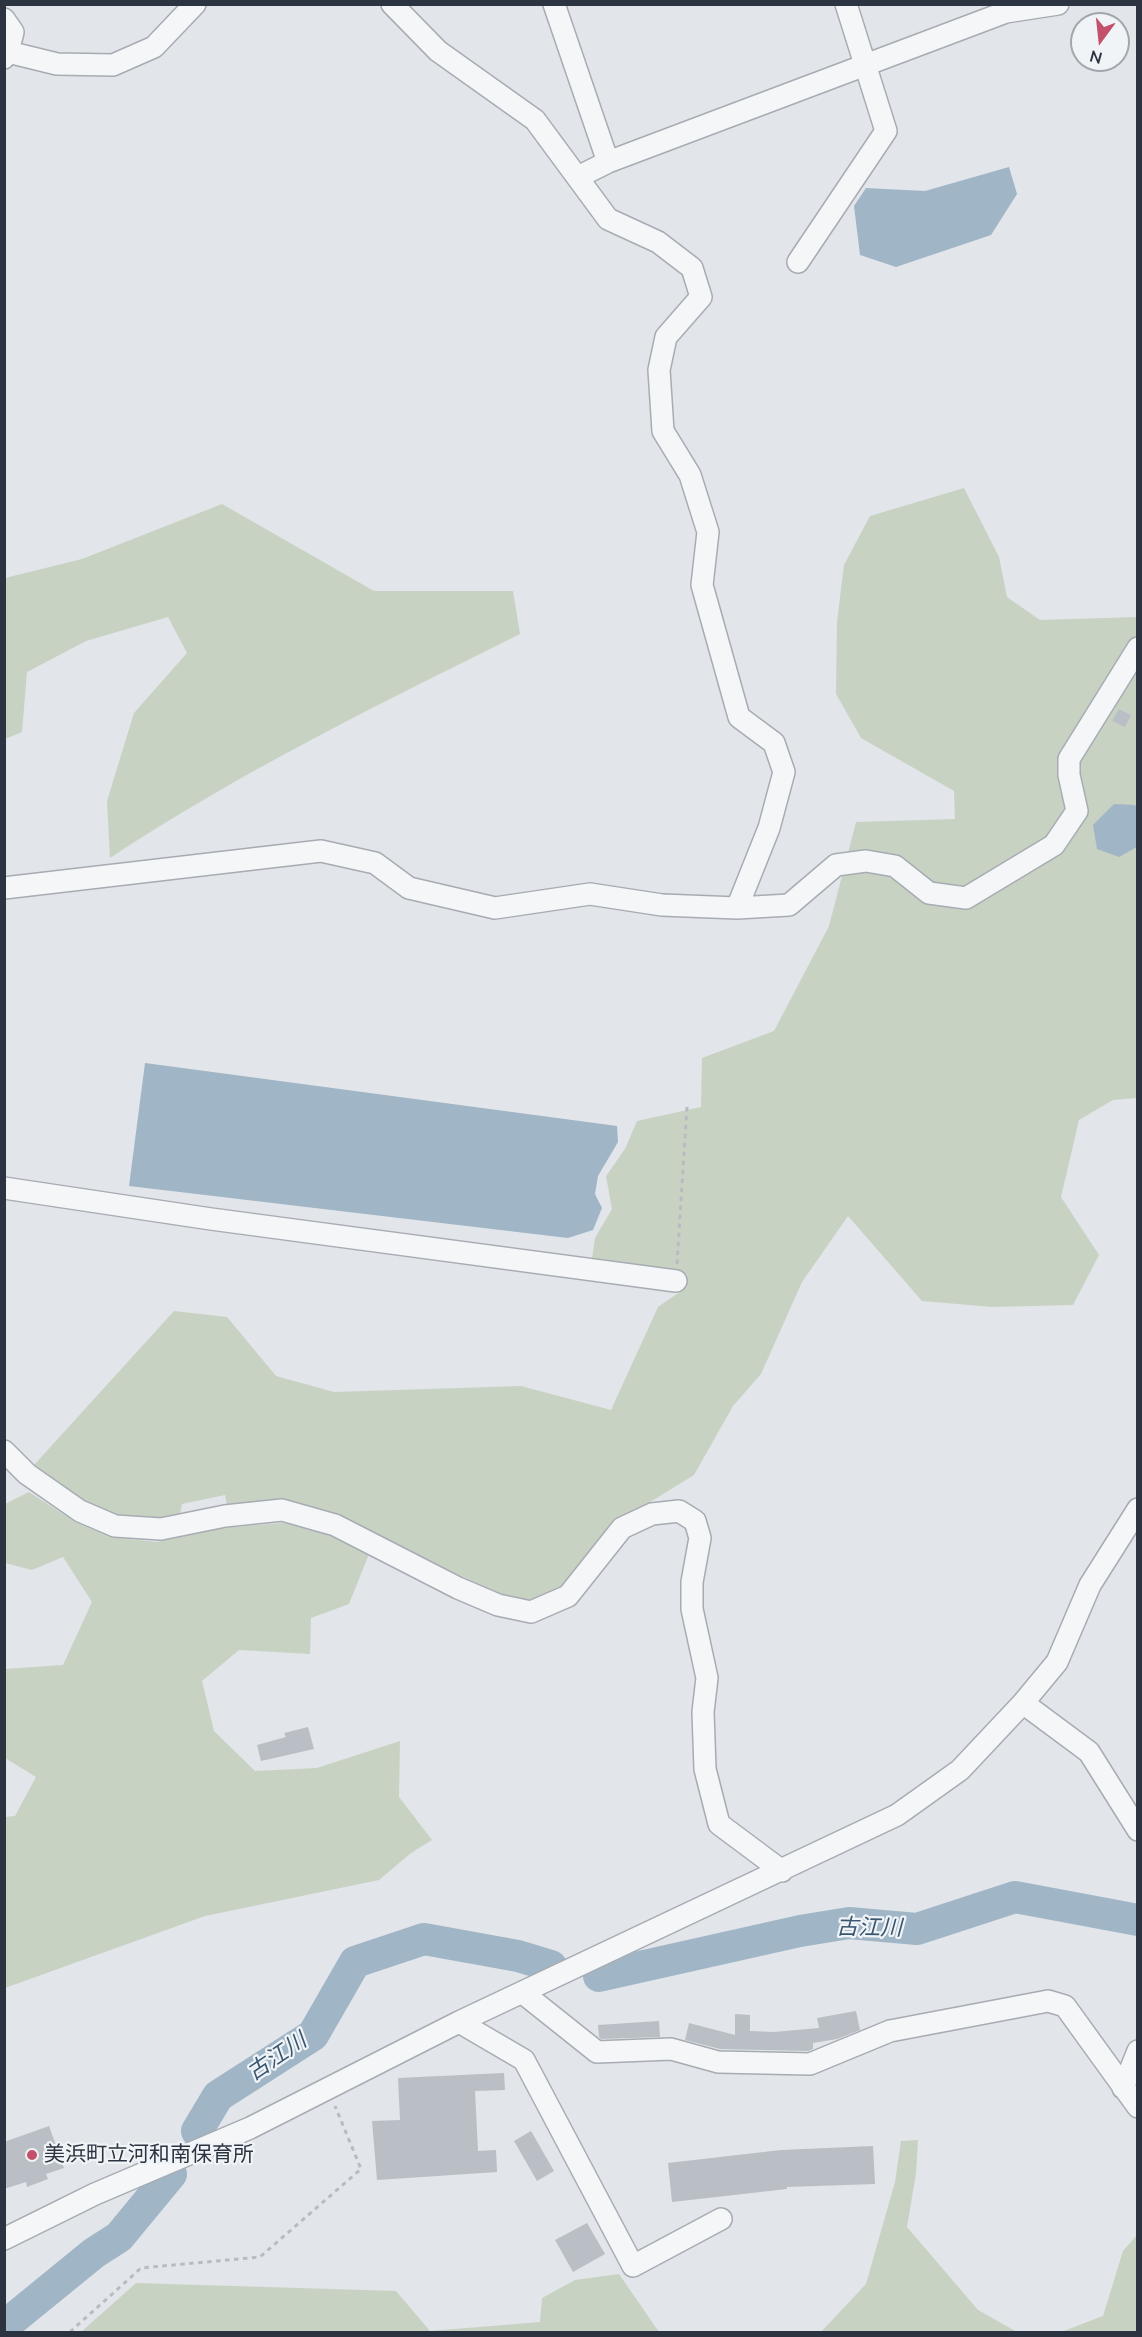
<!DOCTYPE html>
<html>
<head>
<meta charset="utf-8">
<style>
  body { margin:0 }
  #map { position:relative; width:1142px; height:2337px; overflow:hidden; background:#e2e5e9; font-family:Mulish,sans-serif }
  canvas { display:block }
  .frame { position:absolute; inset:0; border:6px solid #2b3440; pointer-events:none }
  .north { position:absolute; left:1070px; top:12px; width:60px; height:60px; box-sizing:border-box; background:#f1f4f7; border:2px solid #a2a7ae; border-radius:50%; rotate:195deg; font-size:16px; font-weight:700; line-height:24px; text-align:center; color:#2b3440 }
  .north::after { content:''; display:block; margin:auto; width:21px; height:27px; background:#c4516b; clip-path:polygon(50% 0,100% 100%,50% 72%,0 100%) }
</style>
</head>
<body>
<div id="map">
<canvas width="1142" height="2337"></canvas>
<div class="frame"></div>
<div class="north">N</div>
</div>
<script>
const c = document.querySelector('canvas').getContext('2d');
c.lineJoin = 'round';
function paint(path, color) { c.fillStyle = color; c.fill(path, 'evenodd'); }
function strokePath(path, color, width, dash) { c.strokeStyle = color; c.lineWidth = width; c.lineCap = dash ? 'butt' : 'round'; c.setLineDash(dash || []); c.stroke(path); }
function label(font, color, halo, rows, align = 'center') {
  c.font = font + ' Mulish,"Noto Sans JP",sans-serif'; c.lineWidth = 4.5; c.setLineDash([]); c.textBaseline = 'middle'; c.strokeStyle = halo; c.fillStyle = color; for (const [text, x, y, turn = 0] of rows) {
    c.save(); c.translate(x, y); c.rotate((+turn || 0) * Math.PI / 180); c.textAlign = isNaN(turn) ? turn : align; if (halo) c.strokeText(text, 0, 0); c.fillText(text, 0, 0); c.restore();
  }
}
paint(new Path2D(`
  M 964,488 L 999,557 L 1007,597 L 1040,620 L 1137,617 L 1137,1098 L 1113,1100 L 1079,1120 L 1061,1197 L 1099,1255 L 1073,1305 L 993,1307 L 922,1301 L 848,1216 L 802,1282 L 761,1374 L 733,1406 L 694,1475 L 616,1523 L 562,1586 L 530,1600 L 503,1596 L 343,1519 L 227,1506 L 225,1495 L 182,1504 L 179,1519 L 118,1518 L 81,1499 L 34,1465 L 174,1311 L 227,1317 L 276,1376 L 334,1392 L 521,1386 L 611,1410 L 658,1307 L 687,1287 L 682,1273 L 592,1259 L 595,1238 L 612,1209 L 606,1176 L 625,1149 L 637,1121 L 701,1107 L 702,1058 L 774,1031 L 829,926 L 856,822 L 955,819 L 954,791 L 861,738 L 836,694 L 837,622 L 844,565 L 870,516 Z
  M 222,504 L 374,591 L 513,591 L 520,634 C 381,703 240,772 110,858 L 107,801 L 134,713 L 187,653 L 168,617 L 86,641 L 27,672 L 22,732 L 5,739 L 5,578 L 82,559 Z
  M 29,1492 L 75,1522 L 111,1537 L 157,1542 L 221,1528 L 282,1523 L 327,1532 L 369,1554 L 349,1604 L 311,1618 L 310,1654 L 239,1650 L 202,1681 L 214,1731 L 255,1771 L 317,1768 L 400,1741 L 399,1797 L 432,1840 L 411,1853 L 379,1880 L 205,1916 L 5,1988 L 5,1817 L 15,1816 L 36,1777 L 5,1758 L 5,1669 L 63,1665 L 92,1602 L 63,1557 L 32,1570 L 5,1563 L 5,1504 Z
  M 918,2140 L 916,2173 L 907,2227 L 978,2310 L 1017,2332 L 821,2332 L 866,2284 L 895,2182 L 901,2141 Z
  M 1137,2235 L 1137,2332 L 1061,2332 L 1103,2316 L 1123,2251 Z
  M 619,2274 L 659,2332 L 81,2332 L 136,2283 L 396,2291 L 430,2331 L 540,2322 L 542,2298 L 575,2280 Z`), '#c8d2c3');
paint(new Path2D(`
  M 1009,167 L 1017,194 L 991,235 L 896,267 L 860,255 L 854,206 L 866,188 L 925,191 Z
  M 1114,804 L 1135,805 L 1137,808 L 1137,847 L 1119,857 L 1097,849 L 1093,825 Z
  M 145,1063 L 617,1126 L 618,1142 L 598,1176 L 595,1194 L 602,1208 L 593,1230 L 568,1238 L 129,1186 Z`), '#a0b5c6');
strokePath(new Path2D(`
  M 599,1976 L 800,1931 L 849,1923 L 917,1929 L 1015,1897 L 1138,1920
  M 197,2131 L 218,2096 L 313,2035 L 355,1962 L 424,1939 L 518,1956 L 551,1966
  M 4,2332 L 8,2323 L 94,2253 L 119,2237 L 171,2174`), '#a0b5c6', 32);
paint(new Path2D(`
  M 1119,709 L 1131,715 L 1125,727 L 1112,721 Z
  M 308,1727 L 314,1749 L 261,1761 L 257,1745 L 286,1737 L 284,1733 Z
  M 856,2011 L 860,2030 L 837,2039 L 813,2043 L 813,2049 L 808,2051 L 720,2049 L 685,2040 L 689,2023 L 735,2035 L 735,2014 L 750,2015 L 750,2031 L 774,2032 L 819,2028 L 817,2018 Z
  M 659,2021 L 660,2037 L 601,2039 L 599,2037 L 598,2025 Z
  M 504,2073 L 505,2090 L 475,2091 L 478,2151 L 496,2150 L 497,2172 L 377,2180 L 372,2121 L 400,2120 L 398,2078 Z
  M 49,2126 L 64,2168 L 46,2174 L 48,2179 L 27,2187 L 26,2182 L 4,2189 L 4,2142 Z
  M 531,2131 L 554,2171 L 537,2181 L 514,2141 Z
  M 873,2146 L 875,2184 L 787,2187 L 787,2189 L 672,2202 L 668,2163 L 781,2150 Z
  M 587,2223 L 605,2254 L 573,2272 L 555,2240 Z`), '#b9bfc5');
const minor = new Path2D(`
  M 392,4 L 438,51 L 535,120 L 608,219 L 658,242 L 692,268 L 701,297 L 666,337 L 659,370 L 663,431 L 690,475 L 708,532 L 702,585 L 739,717 L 774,743 L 784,772 L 769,828 L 737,908
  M 554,4 L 608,162
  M 4,19 L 13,32 L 8,52 L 4,58
  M 4,53 L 8,52 L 57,64 L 113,65 L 154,47 L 195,4
  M 578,177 L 608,162 L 1006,12 L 1058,4
  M 798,262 L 886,131 L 846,4
  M 4,888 L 321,851 L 375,863 L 409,888 L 495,908 L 590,894 L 662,905 L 737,908 L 789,905 L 836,865 L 866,861 L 895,866 L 929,893 L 966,898 L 1054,845 L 1077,811 L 1069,775 L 1069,759 L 1138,648
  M 4,1188 L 211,1219 L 676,1281
  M 4,1451 L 27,1474 L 80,1511 L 115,1526 L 161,1529 L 225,1516 L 282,1510 L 335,1525 L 458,1588 L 498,1605 L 531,1612 L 568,1596 L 622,1528 L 652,1514 L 679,1511 L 695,1521 L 700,1538 L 692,1582 L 692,1609 L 707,1678 L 703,1712 L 705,1769 L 719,1824 L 782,1871
  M 1023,1703 L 1089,1752 L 1138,1830
  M 523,1993 L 597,2052 L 671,2049 L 718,2062 L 810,2064 L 890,2031 L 1048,2001 L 1065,2006 L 1138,2107
  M 459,2022 L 524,2060 L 633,2266 L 721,2219
  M 1123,2088 L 1138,2051
  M 4,2239 L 95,2194 L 250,2128 L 459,2022 L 897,1815 L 960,1770 L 1023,1703 L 1057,1662 L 1090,1585 L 1138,1509`);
strokePath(minor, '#a7acb3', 24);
strokePath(new Path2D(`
  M 677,1264 L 687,1107
  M 70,2332 L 141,2268 L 260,2257 L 361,2169 L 335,2106`), '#b8bcc1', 3, [4.5, 4.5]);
strokePath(minor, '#f4f6f8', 21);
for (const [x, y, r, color] of [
  [32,2155,6,"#c4516b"]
]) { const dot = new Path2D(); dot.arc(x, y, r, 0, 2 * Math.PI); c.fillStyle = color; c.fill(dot); strokePath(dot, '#f1f4f7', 2); }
label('21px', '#2b3440', '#f1f4f7', [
  ["美浜町立河和南保育所",44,2155]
], 'left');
label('italic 22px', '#385670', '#f1f4f7', [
  ["古江川",869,1928,1],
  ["古江川",277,2057,-34]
]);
</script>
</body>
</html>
